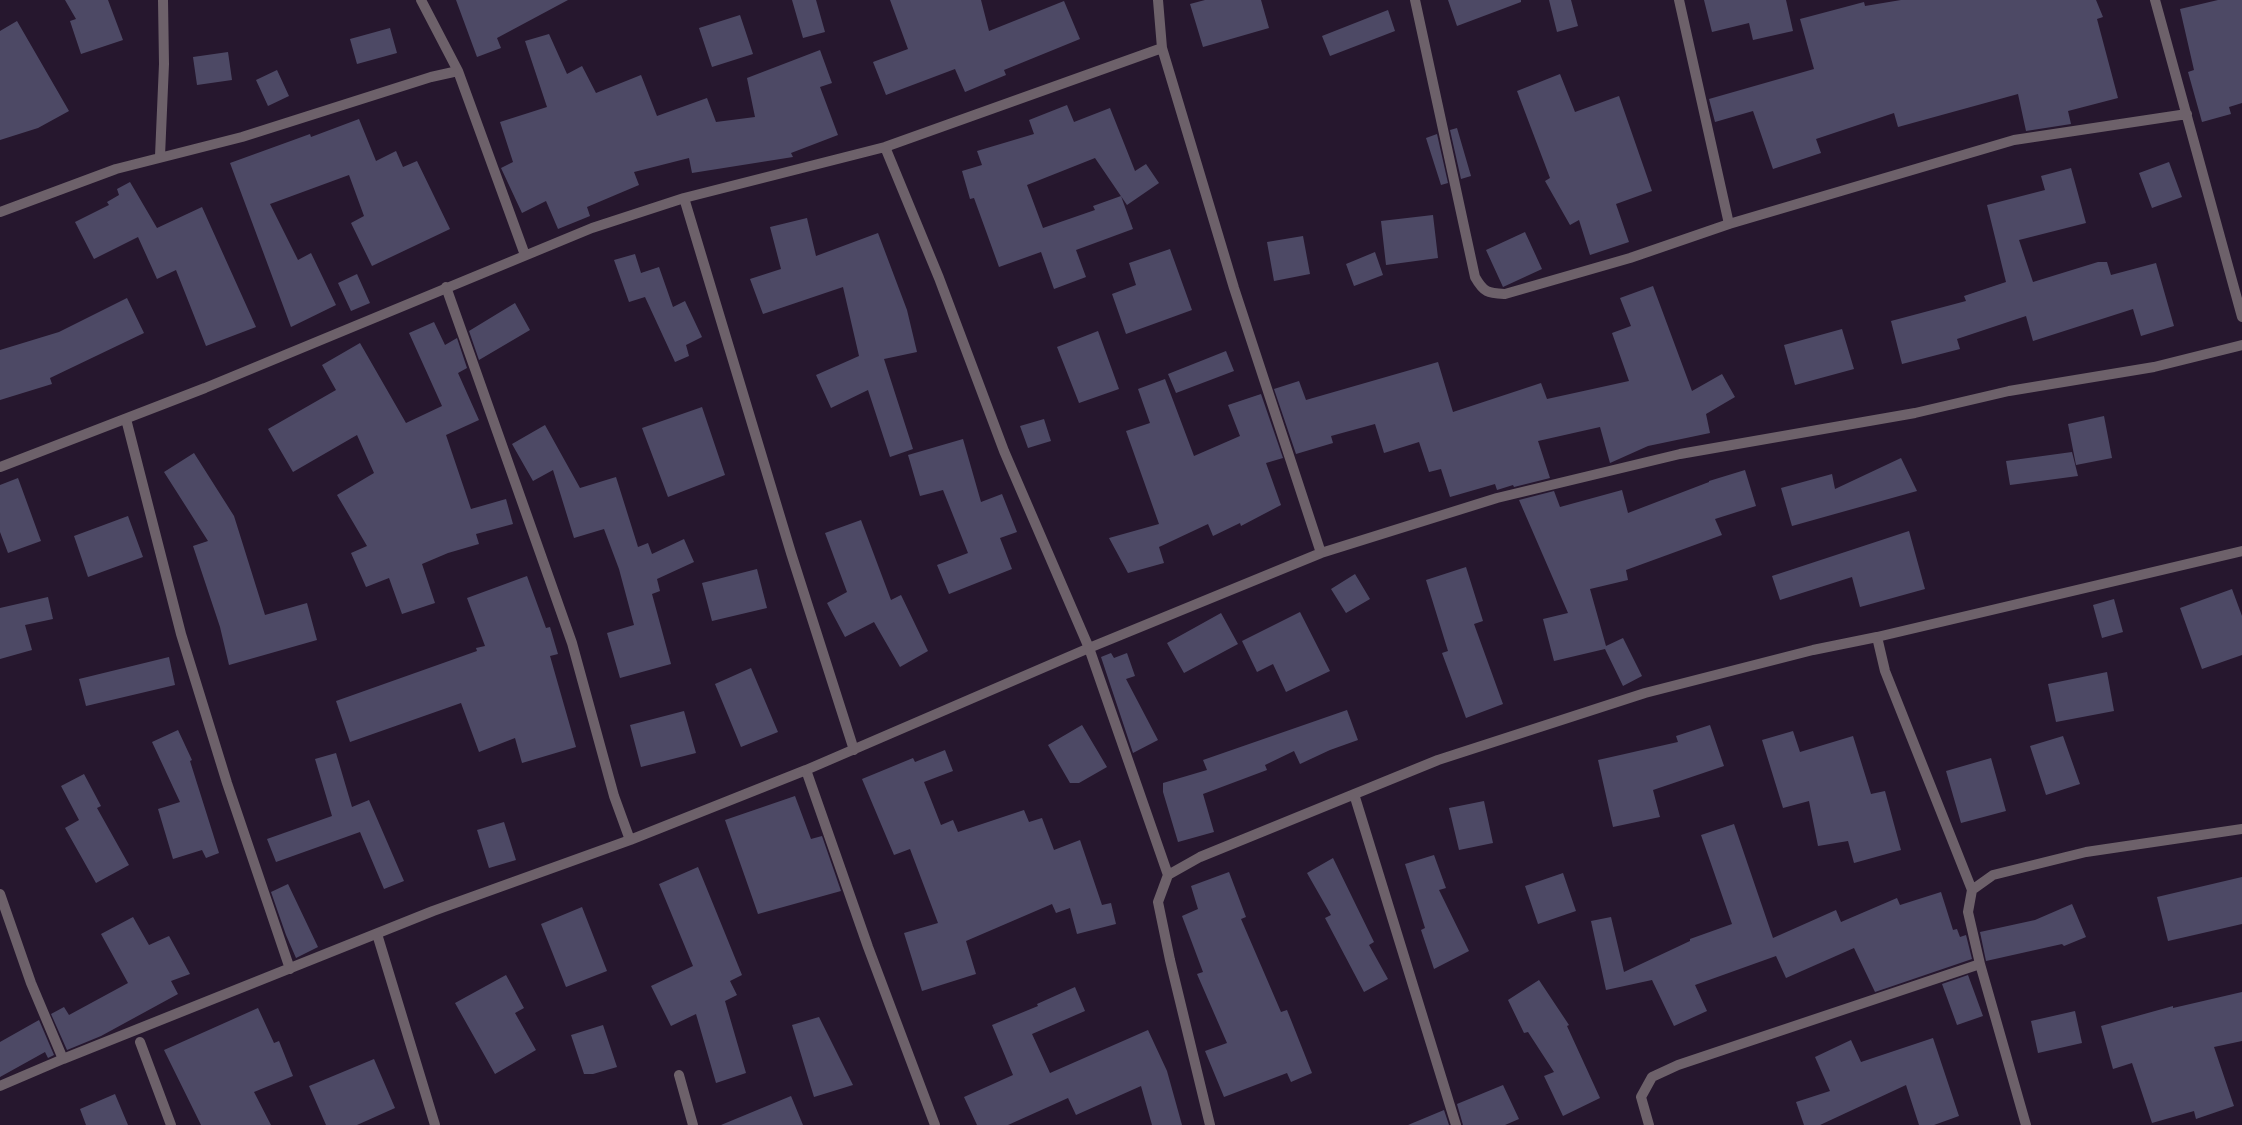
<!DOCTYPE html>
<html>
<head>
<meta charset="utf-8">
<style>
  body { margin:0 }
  canvas { display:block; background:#26172e }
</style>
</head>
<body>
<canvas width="2242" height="1125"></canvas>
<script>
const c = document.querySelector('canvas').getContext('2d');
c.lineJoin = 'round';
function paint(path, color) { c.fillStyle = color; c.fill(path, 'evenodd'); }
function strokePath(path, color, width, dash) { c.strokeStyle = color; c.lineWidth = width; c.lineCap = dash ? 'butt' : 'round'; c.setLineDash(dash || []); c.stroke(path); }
paint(new Path2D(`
  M 65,0 L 108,0 L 123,40 L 81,54 L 70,21 L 76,19 Z
  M 456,0 L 568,0 L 497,38 L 501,48 L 477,57 Z
  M 792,0 L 816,0 L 825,32 L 803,38 Z
  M 890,0 L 981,0 L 989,31 L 1064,1 L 1080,39 L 1004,70 L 1006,75 L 965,92 L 955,69 L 886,95 L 873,62 L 908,49 Z
  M 1205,0 L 1261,0 L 1269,28 L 1203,47 L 1190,4 Z
  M 1448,0 L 1521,0 L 1521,2 L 1457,26 Z
  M 1549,0 L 1571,0 L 1578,26 L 1557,32 Z
  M 1704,0 L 1786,0 L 1793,31 L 1753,40 L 1749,23 L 1712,32 Z
  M 1901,0 L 2096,0 L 2103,17 L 2097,19 L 2118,98 L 2068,111 L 2071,124 L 2026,131 L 2018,94 L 1898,127 L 1894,113 L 1816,139 L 1821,153 L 1773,169 L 1753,111 L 1715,122 L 1709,99 L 1814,69 L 1800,19 L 1864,2 L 1865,6 Z
  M 2218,0 L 2242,0 L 2242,103 L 2229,107 L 2231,114 L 2202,122 L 2188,72 L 2194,70 L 2180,9 Z
  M 1388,10 L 1395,31 L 1330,56 L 1322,36 Z
  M 740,15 L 753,54 L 712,67 L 699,28 Z
  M 17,21 L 69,111 L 38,128 L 0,140 L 0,31 Z
  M 390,28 L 397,53 L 357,64 L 350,39 Z
  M 549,34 L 567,74 L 582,66 L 596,93 L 641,75 L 657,116 L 707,98 L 716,122 L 755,117 L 747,78 L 820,50 L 832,83 L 820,87 L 838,135 L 791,153 L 793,157 L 692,173 L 689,158 L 634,172 L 639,185 L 587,207 L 590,216 L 558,229 L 546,201 L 522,213 L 501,168 L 513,162 L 500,122 L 547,107 L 525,41 Z
  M 228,52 L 232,80 L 197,85 L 193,57 Z
  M 277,70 L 289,96 L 268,106 L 256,80 Z
  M 1560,74 L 1575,112 L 1619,96 L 1652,191 L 1616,204 L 1629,242 L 1590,255 L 1579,220 L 1570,225 L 1545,181 L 1550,178 L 1517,91 Z
  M 1067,105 L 1074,122 L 1110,108 L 1135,171 L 1146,164 L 1159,183 L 1127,205 L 1095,158 L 1027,185 L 1043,228 L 1095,210 L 1093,206 L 1121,196 L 1133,229 L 1076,250 L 1086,277 L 1054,289 L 1041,252 L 999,267 L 974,198 L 970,199 L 962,171 L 982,165 L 977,151 L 1034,134 L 1029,120 Z
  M 359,119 L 376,161 L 396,151 L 403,167 L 417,161 L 450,229 L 372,266 L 351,223 L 364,216 L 349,175 L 270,204 L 298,260 L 311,253 L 336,305 L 291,327 L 230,163 L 310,134 L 311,137 Z
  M 1457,128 L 1471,176 L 1461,179 L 1450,130 Z
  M 1437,134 L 1448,183 L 1441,185 L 1426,138 Z
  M 2169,162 L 2182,197 L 2152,208 L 2139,173 Z
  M 2071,168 L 2086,223 L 2019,240 L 2033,282 L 2098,262 L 2107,262 L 2111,275 L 2156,263 L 2174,326 L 2141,336 L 2133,309 L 2033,341 L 2026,316 L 1957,339 L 1960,349 L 1902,364 L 1891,321 L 1966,301 L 1964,296 L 2006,282 L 1987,205 L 2045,190 L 2041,176 Z
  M 130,182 L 157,228 L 202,207 L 256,327 L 206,346 L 176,270 L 157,279 L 138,237 L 94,259 L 75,222 L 109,205 L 107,202 L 119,195 L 117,189 Z
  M 1433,215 L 1438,258 L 1386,265 L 1381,221 Z
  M 807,218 L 816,256 L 878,233 L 907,310 L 917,352 L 884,359 L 913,449 L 890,457 L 868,390 L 831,408 L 816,375 L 859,356 L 843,287 L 763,314 L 750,279 L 781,269 L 770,227 Z
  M 1525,232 L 1542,269 L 1503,287 L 1486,250 Z
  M 1303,236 L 1310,274 L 1274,281 L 1267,242 Z
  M 1170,249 L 1192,310 L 1126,334 L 1112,294 L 1136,285 L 1129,263 Z
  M 1375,252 L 1383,275 L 1354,286 L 1346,264 Z
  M 635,254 L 641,273 L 659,267 L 673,307 L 685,301 L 702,337 L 686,345 L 689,356 L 675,362 L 645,297 L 629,302 L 614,260 Z
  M 357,274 L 370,303 L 351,311 L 338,283 Z
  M 1653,286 L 1692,391 L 1722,374 L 1735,397 L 1706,414 L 1710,433 L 1648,446 L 1610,463 L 1600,427 L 1538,441 L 1550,478 L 1514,487 L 1513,485 L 1497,490 L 1495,484 L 1450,497 L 1441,469 L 1429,472 L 1419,442 L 1384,453 L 1375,424 L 1331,436 L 1333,443 L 1296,454 L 1274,389 L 1299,381 L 1306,400 L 1438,362 L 1453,412 L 1541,383 L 1547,399 L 1629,381 L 1612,333 L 1631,326 L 1620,298 Z
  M 127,298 L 144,333 L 50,378 L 52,384 L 0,400 L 0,350 L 59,332 Z
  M 515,303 L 530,330 L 479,360 L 469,331 Z
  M 434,322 L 445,345 L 457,338 L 467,368 L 458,373 L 479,420 L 446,435 L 471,509 L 506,499 L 513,524 L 476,534 L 479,544 L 448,553 L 422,564 L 435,603 L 402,614 L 389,578 L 366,587 L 351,553 L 367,546 L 337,495 L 374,473 L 357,435 L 293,472 L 268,429 L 336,390 L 322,365 L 360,343 L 406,423 L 442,406 L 409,333 Z
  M 1842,329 L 1854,369 L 1795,385 L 1784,345 Z
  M 1098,331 L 1119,389 L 1079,403 L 1057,347 Z
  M 1226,351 L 1234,371 L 1176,393 L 1168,374 Z
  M 1165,379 L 1194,456 L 1240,436 L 1228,405 L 1261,394 L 1283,458 L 1266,463 L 1281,505 L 1241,526 L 1240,523 L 1213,536 L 1208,524 L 1159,547 L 1164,563 L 1128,573 L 1109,538 L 1159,524 L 1126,431 L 1150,423 L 1138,389 Z
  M 702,407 L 725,475 L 668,497 L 642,428 Z
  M 2104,416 L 2112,458 L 2076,465 L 2068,424 Z
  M 1044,419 L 1051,441 L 1028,448 L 1020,426 Z
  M 545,425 L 580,488 L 616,477 L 638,547 L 648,543 L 652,554 L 684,539 L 694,562 L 657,579 L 660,591 L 652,594 L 671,664 L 620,678 L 607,633 L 634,625 L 619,569 L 604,529 L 574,538 L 553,470 L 533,481 L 512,444 Z
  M 963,439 L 981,502 L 1002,494 L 1017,532 L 1000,538 L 1012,569 L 949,594 L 937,565 L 968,553 L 943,490 L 920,496 L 908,455 Z
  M 2072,452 L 2078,476 L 2010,485 L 2006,461 Z
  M 194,453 L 234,516 L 265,615 L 307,603 L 317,640 L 229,665 L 220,627 L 193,546 L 208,541 L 164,472 Z
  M 1901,458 L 1917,491 L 1792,526 L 1781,488 L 1832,474 L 1835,489 Z
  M 1745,470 L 1756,506 L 1715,519 L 1722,535 L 1626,570 L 1628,580 L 1590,589 L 1606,646 L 1623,638 L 1642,676 L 1623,686 L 1605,649 L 1554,661 L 1543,619 L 1568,613 L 1519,500 L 1554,491 L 1560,507 L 1622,490 L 1628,513 L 1709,482 L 1709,481 Z
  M 18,478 L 41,541 L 8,553 L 0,532 L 0,485 Z
  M 128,516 L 143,557 L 88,577 L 74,536 Z
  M 861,520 L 891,600 L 901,595 L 928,651 L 900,667 L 874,622 L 845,637 L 827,603 L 847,592 L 825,533 Z
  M 1909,531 L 1925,589 L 1860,607 L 1852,577 L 1780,600 L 1772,576 Z
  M 1466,567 L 1483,621 L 1474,624 L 1503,704 L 1466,718 L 1442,653 L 1448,651 L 1426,580 Z
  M 757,569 L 767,608 L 712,621 L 702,583 Z
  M 1355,574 L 1370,599 L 1346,613 L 1331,589 Z
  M 527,576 L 546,628 L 550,627 L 558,654 L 550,656 L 576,747 L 522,763 L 515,738 L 479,752 L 461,703 L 350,742 L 336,701 L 477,651 L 476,648 L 485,646 L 467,598 Z
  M 2232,589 L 2242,616 L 2242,655 L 2202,669 L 2180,608 Z
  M 48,597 L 53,619 L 25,625 L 32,650 L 0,659 L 0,608 Z
  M 2114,599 L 2123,632 L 2102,638 L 2093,605 Z
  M 1300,612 L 1330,671 L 1286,692 L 1273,664 L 1257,672 L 1242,641 Z
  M 1221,613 L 1238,644 L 1184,673 L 1167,643 Z
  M 1111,653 L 1114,658 L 1127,653 L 1135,676 L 1126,679 L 1158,740 L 1133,753 L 1101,657 Z
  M 169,657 L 175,685 L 86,706 L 79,679 Z
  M 751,668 L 778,732 L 741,747 L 715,684 Z
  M 2107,672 L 2114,711 L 2056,722 L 2048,684 Z
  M 1347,710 L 1358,740 L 1330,750 L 1300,764 L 1294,751 L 1265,765 L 1267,770 L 1203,794 L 1214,832 L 1178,842 L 1163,792 L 1163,783 L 1207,770 L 1203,760 Z
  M 684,711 L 696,753 L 641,767 L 630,725 Z
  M 1082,725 L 1107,767 L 1079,783 L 1070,783 L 1048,745 Z
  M 1710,725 L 1724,766 L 1653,790 L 1660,817 L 1613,827 L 1598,760 L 1678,742 L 1676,736 Z
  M 178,730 L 192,760 L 190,761 L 219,853 L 206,858 L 202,850 L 173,859 L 158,809 L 180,802 L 152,742 Z
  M 1793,731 L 1800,752 L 1853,736 L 1871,794 L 1885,791 L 1901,850 L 1854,863 L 1848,841 L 1818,846 L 1809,801 L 1783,808 L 1762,740 Z
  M 2063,736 L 2080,784 L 2046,795 L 2030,746 Z
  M 945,750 L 953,771 L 924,782 L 941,825 L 953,820 L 958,832 L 1024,810 L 1029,822 L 1042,818 L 1054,850 L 1080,840 L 1102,905 L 1111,903 L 1116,924 L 1077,934 L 1070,908 L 1056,913 L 1052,904 L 966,941 L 976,974 L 922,991 L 904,933 L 938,923 L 910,849 L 894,855 L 862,779 L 913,758 L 915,762 Z
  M 336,753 L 352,807 L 369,800 L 404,881 L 384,889 L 360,832 L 276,862 L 267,839 L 332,816 L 315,759 Z
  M 1991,758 L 2006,811 L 1961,823 L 1946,771 Z
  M 84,774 L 101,806 L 97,808 L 129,865 L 96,883 L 65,828 L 79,820 L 61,786 Z
  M 795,796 L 811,839 L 822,836 L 841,891 L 758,914 L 725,820 Z
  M 1484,801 L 1493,843 L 1459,850 L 1449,808 Z
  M 504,822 L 516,860 L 489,868 L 477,830 Z
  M 1734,824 L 1773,938 L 1836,910 L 1841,922 L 1897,898 L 1900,905 L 1941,892 L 1953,930 L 1957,929 L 1960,937 L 1966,935 L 1972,959 L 1875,992 L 1854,948 L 1786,978 L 1776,956 L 1695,985 L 1707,1011 L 1674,1026 L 1652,980 L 1606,990 L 1591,921 L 1611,917 L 1624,972 L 1690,941 L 1690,939 L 1732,924 L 1701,835 Z
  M 1434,855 L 1446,888 L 1439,890 L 1469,951 L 1434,969 L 1421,930 L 1425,928 L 1405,864 Z
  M 1333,858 L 1374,942 L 1369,945 L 1388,979 L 1364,992 L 1325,918 L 1331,915 L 1307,873 Z
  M 698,867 L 742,975 L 730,981 L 737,995 L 725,1001 L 746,1073 L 716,1083 L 696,1014 L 671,1026 L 651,986 L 693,966 L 659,884 Z
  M 1229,872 L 1246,917 L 1241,919 L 1281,1012 L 1287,1010 L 1312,1073 L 1291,1082 L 1287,1073 L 1224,1097 L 1205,1051 L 1227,1043 L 1197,974 L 1203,972 L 1182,916 L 1198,909 L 1191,886 Z
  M 1563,873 L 1576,911 L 1538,924 L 1525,886 Z
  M 2242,877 L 2242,924 L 2168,941 L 2157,897 Z
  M 288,884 L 318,947 L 296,958 L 286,935 L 271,892 Z
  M 2072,904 L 2086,937 L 2064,946 L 2062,944 L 1986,961 L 1980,932 L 2035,920 Z
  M 582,907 L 607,971 L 566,987 L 541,924 Z
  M 133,917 L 149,945 L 169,936 L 190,974 L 171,981 L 178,994 L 101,1036 L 67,1050 L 51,1014 L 64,1007 L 69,1015 L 128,983 L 101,934 Z
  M 506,975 L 524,1008 L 515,1013 L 536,1050 L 495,1074 L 455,1003 Z
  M 1968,975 L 1983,1016 L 1957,1025 L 1942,984 Z
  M 1539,980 L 1569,1025 L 1567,1026 L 1600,1098 L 1563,1116 L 1544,1076 L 1554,1072 L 1528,1032 L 1524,1033 L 1508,1000 Z
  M 1075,987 L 1085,1011 L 1032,1034 L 1050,1073 L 1148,1030 L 1167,1071 L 1182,1125 L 1152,1125 L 1141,1086 L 1076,1115 L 1068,1098 L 1008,1125 L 977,1125 L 964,1097 L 1013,1075 L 992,1025 L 1038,1006 L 1037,1004 Z
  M 2242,992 L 2242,1041 L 2214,1047 L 2234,1106 L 2196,1119 L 2194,1111 L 2152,1123 L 2132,1063 L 2113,1069 L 2101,1026 L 2173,1006 L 2173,1008 Z
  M 258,1008 L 274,1043 L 279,1041 L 293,1076 L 254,1092 L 271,1125 L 201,1125 L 164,1050 Z
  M 2075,1011 L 2082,1043 L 2038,1053 L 2031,1021 Z
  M 819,1017 L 853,1085 L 814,1097 L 792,1025 Z
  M 39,1020 L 54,1055 L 48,1058 L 45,1052 L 0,1077 L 0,1042 Z
  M 603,1025 L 617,1067 L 593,1074 L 584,1074 L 571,1035 Z
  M 1933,1038 L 1959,1116 L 1934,1125 L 1919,1125 L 1906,1085 L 1820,1125 L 1804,1125 L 1796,1102 L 1830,1091 L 1815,1057 L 1851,1040 L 1861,1062 Z
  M 374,1059 L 395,1108 L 357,1125 L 326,1125 L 309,1086 Z
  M 1503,1085 L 1519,1119 L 1505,1125 L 1463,1125 L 1457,1104 Z
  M 115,1094 L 128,1125 L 86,1125 L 80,1109 Z
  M 791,1096 L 803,1125 L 721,1125 Z
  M 1444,1110 L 1449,1125 L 1408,1125 Z`), '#4d4965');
strokePath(new Path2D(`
  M 1158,0 L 1162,48 L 1234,288 L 1321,553
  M 1415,0 L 1475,277 C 1484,293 1488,293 1505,294 L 1630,258 L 1729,224 L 2014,140 L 2187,114
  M 1679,0 L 1729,224
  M 2155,0 L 2242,317
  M 458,71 L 525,255
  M 885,147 L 939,278 L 1004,451 L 1089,648 L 1168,875 L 1158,902 L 1170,960 L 1210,1125
  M 160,156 L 164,64 L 163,0
  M 684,198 L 791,553 L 854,750
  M 0,212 L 116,169 L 242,137 L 431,77 L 458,71 L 421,0
  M 446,287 L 572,643 L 614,796 L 630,840
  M 126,419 L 181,634 L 227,783 L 290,969
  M 0,467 L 205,388 L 592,228 L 684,198 L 885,147 L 1162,48
  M 806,770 L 868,947 L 935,1125
  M 1354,794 L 1456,1125
  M 1168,875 L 1200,857 L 1438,760 L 1645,693 L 1813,650 L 1877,637
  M 1972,890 L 1993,875 L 2086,852 L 2242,829
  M 0,894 L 31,983 L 63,1059
  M 377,934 L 435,1125
  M 140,1042 L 171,1125
  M 679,1075 L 693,1125
  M 0,1086 L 63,1059 L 433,911 L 630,840 L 806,770 L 1089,648 L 1321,553 L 1497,498 L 1680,454 L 1915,413 L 2009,391 L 2154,367 L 2242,345
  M 1649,1125 L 1641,1097 L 1652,1077 L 1678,1065 L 1980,964
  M 2026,1125 L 1980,964 L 1968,912 L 1972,890 L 1885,671 L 1877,637 L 2242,551`), '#6d616a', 10);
</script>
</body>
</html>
